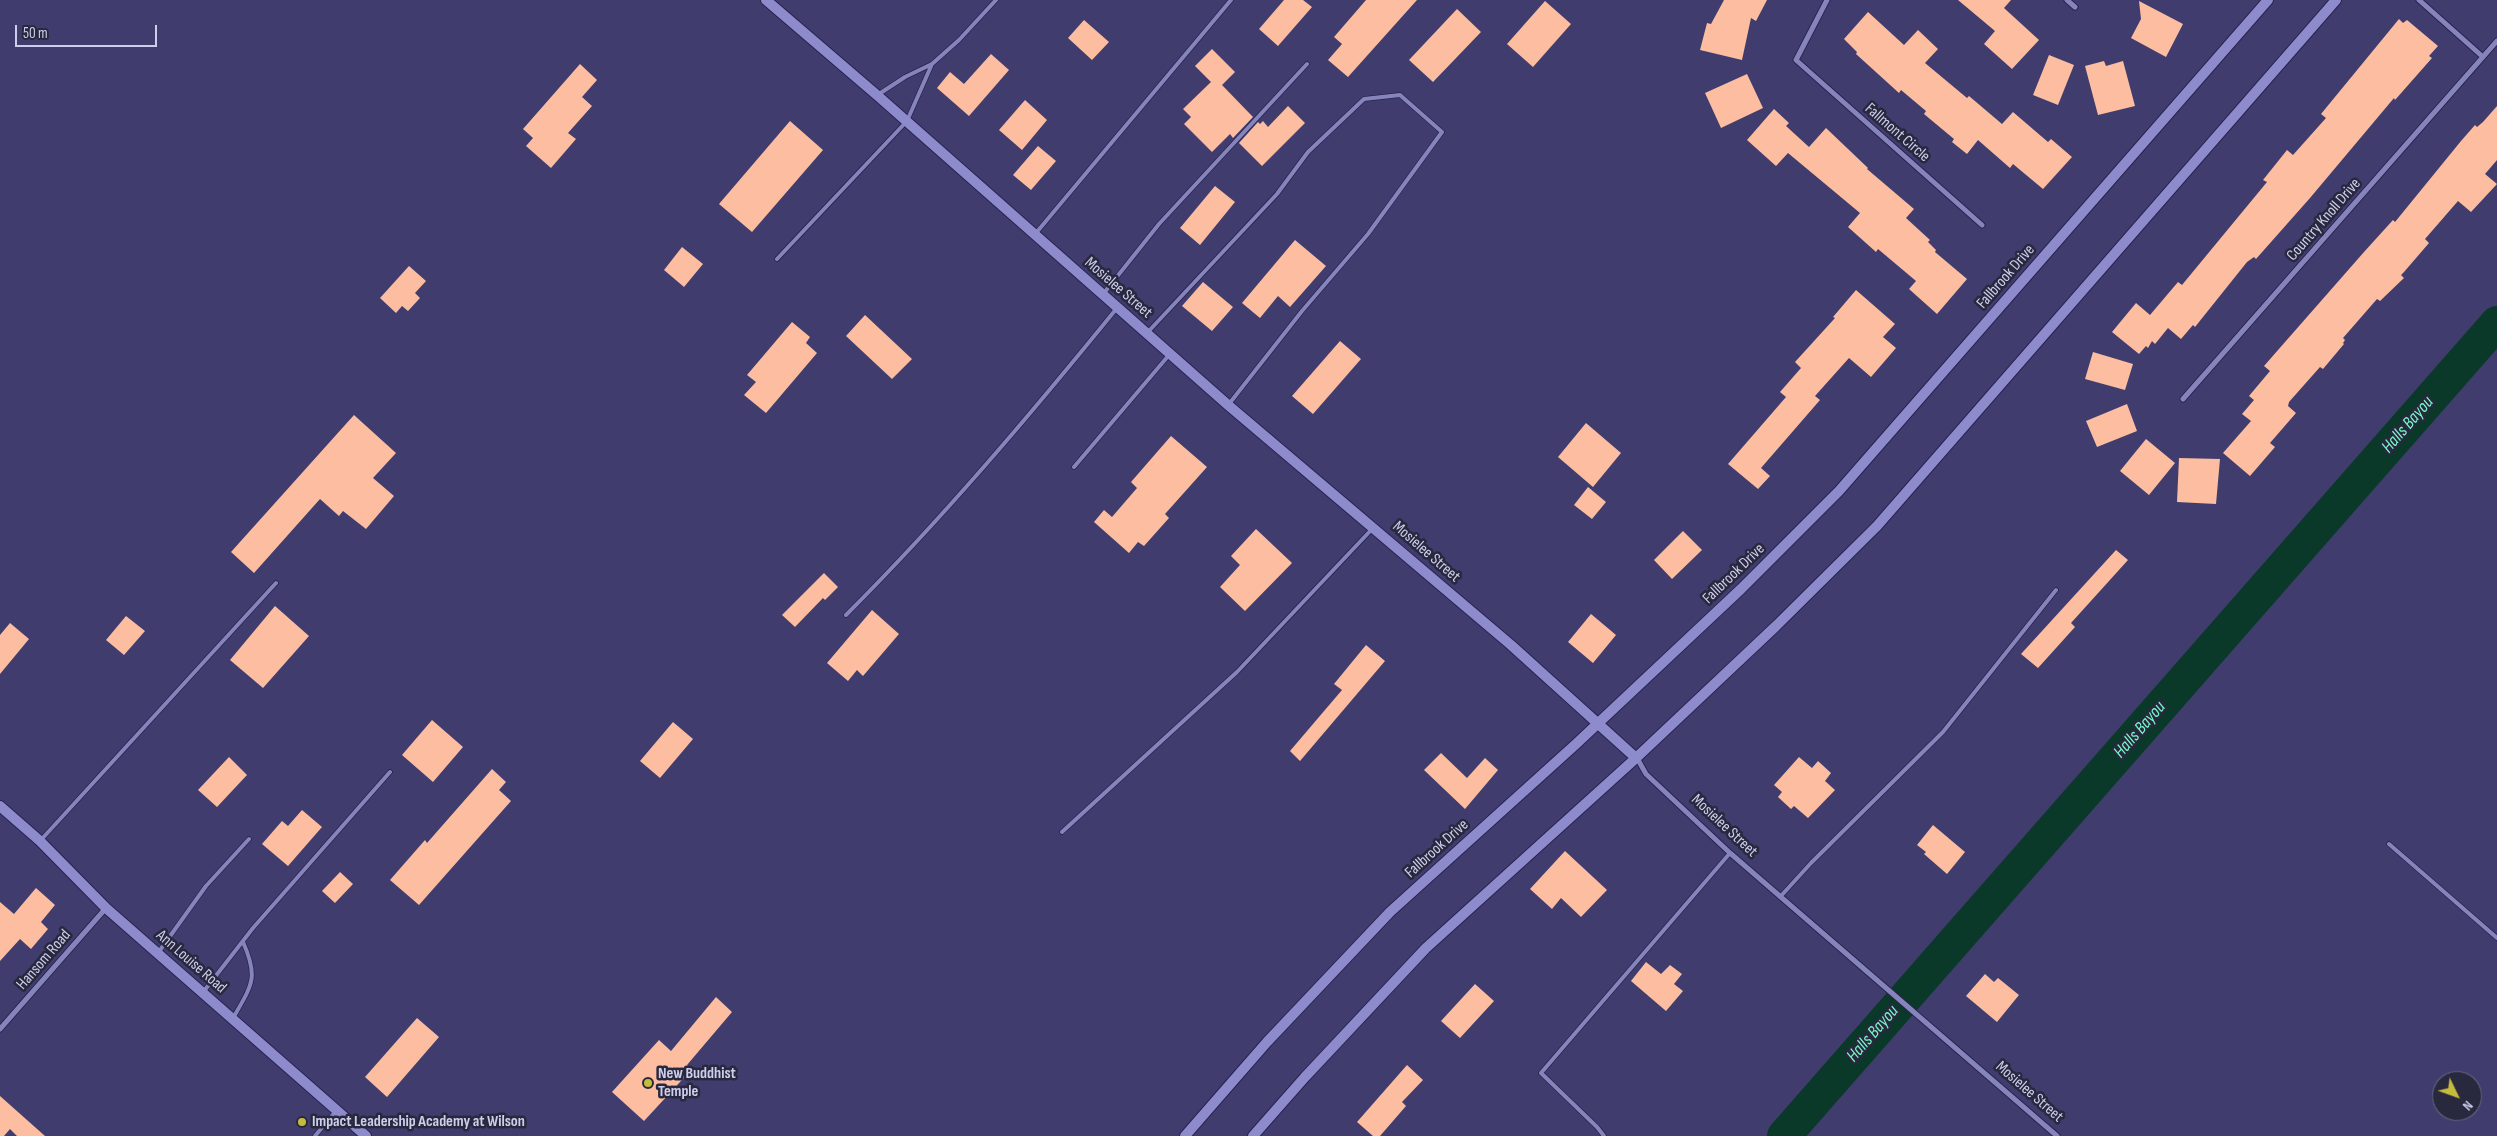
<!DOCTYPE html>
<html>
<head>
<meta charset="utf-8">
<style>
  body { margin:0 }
  #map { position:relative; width:2497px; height:1136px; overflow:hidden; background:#403d6e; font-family:"Sofia Sans Condensed",sans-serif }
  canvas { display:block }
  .north { position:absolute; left:2432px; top:1071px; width:50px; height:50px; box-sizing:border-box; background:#28283e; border:1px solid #6a6a84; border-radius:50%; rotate:132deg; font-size:14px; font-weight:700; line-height:20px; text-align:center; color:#ceceec }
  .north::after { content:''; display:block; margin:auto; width:18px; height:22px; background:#c5bc3d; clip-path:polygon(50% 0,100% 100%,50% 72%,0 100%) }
  .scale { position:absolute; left:15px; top:25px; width:142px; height:22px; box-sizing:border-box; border:2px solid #ceceec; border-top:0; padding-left:6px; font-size:15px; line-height:18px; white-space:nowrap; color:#ceceec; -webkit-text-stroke:4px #28283e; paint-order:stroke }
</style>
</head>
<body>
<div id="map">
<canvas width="2497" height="1136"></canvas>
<div class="north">N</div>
<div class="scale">50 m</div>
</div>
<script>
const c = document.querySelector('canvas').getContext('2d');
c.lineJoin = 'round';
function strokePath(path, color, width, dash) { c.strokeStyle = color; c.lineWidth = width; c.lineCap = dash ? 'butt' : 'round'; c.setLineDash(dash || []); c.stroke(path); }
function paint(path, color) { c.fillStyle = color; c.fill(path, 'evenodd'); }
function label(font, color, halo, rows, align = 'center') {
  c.font = font + ' "Sofia Sans Condensed",sans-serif'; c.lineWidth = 5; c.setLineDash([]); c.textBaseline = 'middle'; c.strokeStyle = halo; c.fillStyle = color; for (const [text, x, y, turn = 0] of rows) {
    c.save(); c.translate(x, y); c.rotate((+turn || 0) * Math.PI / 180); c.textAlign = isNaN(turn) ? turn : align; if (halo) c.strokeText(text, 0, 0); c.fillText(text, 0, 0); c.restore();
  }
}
strokePath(new Path2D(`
  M 1784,1136 L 2497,323`), '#0b3929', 34);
paint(new Path2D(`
  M 1284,0 L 1303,0 L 1312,7 L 1278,46 L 1259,29 Z
  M 1366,0 L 1417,0 L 1348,77 L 1328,60 L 1342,44 L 1334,37 Z
  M 1724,0 L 1767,0 L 1756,21 L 1751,18 L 1742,60 L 1700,50 L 1707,23 L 1711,24 Z
  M 1958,0 L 2011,0 L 2004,8 L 2039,40 L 2012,69 L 1984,44 L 1995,31 Z
  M 1545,1 L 1571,24 L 1533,67 L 1507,44 Z
  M 2139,1 L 2183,24 L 2166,57 L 2131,38 L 2141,19 Z
  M 1457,9 L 1481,32 L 1433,82 L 1409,60 Z
  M 1868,12 L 1904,45 L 1918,30 L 1938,49 L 1925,63 L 1967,98 L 1969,96 L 2002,124 L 2013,112 L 2048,142 L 2051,139 L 2072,157 L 2043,189 L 2013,164 L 2010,168 L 1978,140 L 1967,154 L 1952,142 L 1954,139 L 1924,114 L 1926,111 L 1901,90 L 1899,93 L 1856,54 L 1857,52 L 1844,39 Z
  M 2399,19 L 2403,23 L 2407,20 L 2438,46 L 2429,56 L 2432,58 L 2395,100 L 2394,98 L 2310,198 L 2256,259 L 2254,257 L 2247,262 L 2195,327 L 2193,325 L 2181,339 L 2168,328 L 2155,344 L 2152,341 L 2148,348 L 2146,346 L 2139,354 L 2112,332 L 2136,303 L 2150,315 L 2178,282 L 2182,285 L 2267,182 L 2263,180 L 2287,150 L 2293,155 L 2326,118 L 2321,114 Z
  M 1084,20 L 1109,42 L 1092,60 L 1068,38 Z
  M 1212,49 L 1235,72 L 1222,85 L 1253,117 L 1233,138 L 1230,134 L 1212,152 L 1184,124 L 1191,117 L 1183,109 L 1211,82 L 1195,66 Z
  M 991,54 L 1009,70 L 969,116 L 937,88 L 950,72 L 964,84 Z
  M 2049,55 L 2074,65 L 2058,105 L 2033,95 Z
  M 2104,61 L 2106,66 L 2123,61 L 2135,106 L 2098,115 L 2085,66 Z
  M 580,64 L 597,80 L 582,97 L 592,106 L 568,133 L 576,139 L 551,168 L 526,146 L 533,138 L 523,129 Z
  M 1747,74 L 1763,108 L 1721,128 L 1705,93 Z
  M 1025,100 L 1047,120 L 1022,150 L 999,130 Z
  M 1288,106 L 1305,123 L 1262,166 L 1239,143 L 1258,122 L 1260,124 L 1263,121 L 1268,127 Z
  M 2497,106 L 2497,160 L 2485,174 L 2497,184 L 2471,212 L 2458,201 L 2425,239 L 2429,243 L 2404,272 L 2401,275 L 2404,278 L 2380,301 L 2377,299 L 2343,338 L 2345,340 L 2343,343 L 2344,344 L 2323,369 L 2320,367 L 2289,402 L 2288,406 L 2296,413 L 2270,443 L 2275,447 L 2250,476 L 2223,453 L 2251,421 L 2242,414 L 2254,400 L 2249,396 L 2270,371 L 2264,366 L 2364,252 L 2393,220 L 2395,222 L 2461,141 L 2475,125 L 2477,127 L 2483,122 Z
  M 1774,109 L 1789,123 L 1786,126 L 1809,147 L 1826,128 L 1868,168 L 1867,169 L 1914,209 L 1906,218 L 1930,240 L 1928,242 L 1936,250 L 1935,252 L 1967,279 L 1937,314 L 1909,289 L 1916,281 L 1878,249 L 1876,252 L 1848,227 L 1860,213 L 1788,153 L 1776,166 L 1747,140 Z
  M 790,121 L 823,150 L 752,232 L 719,204 Z
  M 1038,146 L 1056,161 L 1031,190 L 1013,175 Z
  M 1215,186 L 1235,202 L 1200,245 L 1180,228 Z
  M 1295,240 L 1326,266 L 1290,307 L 1278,296 L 1260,318 L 1242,303 Z
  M 682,247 L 703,264 L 684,287 L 664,270 Z
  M 409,266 L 426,281 L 415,293 L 420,298 L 408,311 L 402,306 L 396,313 L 380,298 Z
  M 1203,282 L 1233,307 L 1212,331 L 1182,306 Z
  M 1856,290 L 1895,324 L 1883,337 L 1896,348 L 1871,377 L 1849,358 L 1815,396 L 1820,400 L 1761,468 L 1770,476 L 1758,489 L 1728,464 L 1786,397 L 1780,392 L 1801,368 L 1795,362 L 1835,318 L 1833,317 Z
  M 865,315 L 912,359 L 892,379 L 846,336 Z
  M 792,322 L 810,337 L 806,343 L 817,353 L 766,413 L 744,395 L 756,382 L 747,375 Z
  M 1340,341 L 1361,359 L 1313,414 L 1292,396 Z
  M 2093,352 L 2133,364 L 2125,390 L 2085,379 Z
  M 2127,404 L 2137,431 L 2097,447 L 2086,421 Z
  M 354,415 L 396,453 L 373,478 L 394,496 L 366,529 L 343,511 L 339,516 L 320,499 L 254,573 L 231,552 Z
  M 1586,423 L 1621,453 L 1593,487 L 1558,457 Z
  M 1171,436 L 1207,467 L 1165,514 L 1169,518 L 1144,546 L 1138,542 L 1129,553 L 1094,522 L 1104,510 L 1112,517 L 1137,488 L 1131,482 Z
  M 2146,439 L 2175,463 L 2149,495 L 2120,471 Z
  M 2179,458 L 2220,459 L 2216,504 L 2177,502 Z
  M 1588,487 L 1606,502 L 1592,519 L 1574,505 Z
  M 1256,529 L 1292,563 L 1245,611 L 1220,587 L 1240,565 L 1231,556 Z
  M 1683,531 L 1702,550 L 1672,579 L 1654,560 Z
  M 2116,550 L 2128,560 L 2071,623 L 2075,627 L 2038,668 L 2021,654 Z
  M 824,573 L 838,587 L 825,600 L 823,598 L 795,627 L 782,615 Z
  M 275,606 L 309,636 L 263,688 L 230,660 Z
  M 872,610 L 899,634 L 863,676 L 857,670 L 848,681 L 827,663 Z
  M 1591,614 L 1616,635 L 1593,663 L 1568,642 Z
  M 126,616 L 145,631 L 124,655 L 106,640 Z
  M 10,623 L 29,639 L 0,674 L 0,635 Z
  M 1366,645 L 1385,661 L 1300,761 L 1290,751 L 1342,690 L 1334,684 Z
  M 432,720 L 463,747 L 433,782 L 402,755 Z
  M 673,722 L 693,739 L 660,778 L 640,761 Z
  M 1441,753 L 1467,778 L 1485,758 L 1498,770 L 1465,809 L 1424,770 Z
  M 229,757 L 247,775 L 217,807 L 198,790 Z
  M 1799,757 L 1812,768 L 1818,761 L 1831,773 L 1825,781 L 1835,790 L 1808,818 L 1794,806 L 1791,809 L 1778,797 L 1782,792 L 1774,785 Z
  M 492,769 L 506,782 L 499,790 L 511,801 L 419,905 L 390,880 L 425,840 L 427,843 Z
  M 302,810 L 322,827 L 288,866 L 262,844 L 282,821 L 288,826 Z
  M 1933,825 L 1965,852 L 1947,874 L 1924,854 L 1926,852 L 1917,845 Z
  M 1565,851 L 1607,890 L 1581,917 L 1561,898 L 1552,909 L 1530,889 Z
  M 340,872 L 353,884 L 335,903 L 322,891 Z
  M 36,888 L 55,905 L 41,922 L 48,929 L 31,949 L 20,939 L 0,961 L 0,902 L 14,914 Z
  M 1646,962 L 1661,974 L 1670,965 L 1682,974 L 1674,984 L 1683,991 L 1666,1011 L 1631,981 Z
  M 1985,974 L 1994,982 L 1998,978 L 2019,995 L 1997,1022 L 1966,996 Z
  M 1475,984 L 1494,1001 L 1460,1038 L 1441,1021 Z
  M 716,997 L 732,1012 L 687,1065 L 692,1069 L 644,1121 L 612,1092 L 659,1040 L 671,1051 Z
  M 417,1018 L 439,1037 L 387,1097 L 365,1077 Z
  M 1407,1065 L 1423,1080 L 1402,1102 L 1406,1106 L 1380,1136 L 1373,1136 L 1357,1122 Z
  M 0,1096 L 45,1136 L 17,1136 L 10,1129 L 4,1136 L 0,1136 Z`), '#fcbda1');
const lane = new Path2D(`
  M 932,64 L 959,40 L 996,0
  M 1036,233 L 1231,0
  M 777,259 L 907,121 L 932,64 L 905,77 L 879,94
  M 1104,293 L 1159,224 L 1307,64
  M 1147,333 L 1277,194 L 1308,152 L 1364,99 L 1400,95 L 1442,132 L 1368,234 L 1302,311 L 1229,404
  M 1074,467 L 1169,355
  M 846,615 C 942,519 1031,414 1117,308
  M 1062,832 L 1237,672 L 1373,528
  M 40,841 L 276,583
  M 2389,844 L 2497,938
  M 1780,897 L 1811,863 L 1943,732 L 2056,590
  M 158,953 L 206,886 L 249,839
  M 204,991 L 253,928 L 390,772
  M 233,1018 C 252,985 259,978 243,942
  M 315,1136 L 336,1111
  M 1604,1136 L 1597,1127 L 1541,1073 L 1730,853`);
const street = new Path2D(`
  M 1827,0 L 1796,60 L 1982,225
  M 2067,0 L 2075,7
  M 2419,0 L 2483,57
  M 2183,399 L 2497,41
  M 1637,758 L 1646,774 L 1730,853 L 2057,1136
  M 0,1029 L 106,908`);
const secondary = new Path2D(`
  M 766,0 L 878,96 L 1228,405 L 1511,645 L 1636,758
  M 0,806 L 40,841 L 106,908 L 366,1136
  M 1185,1136 L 1267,1042 L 1390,912 L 1576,744 L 1741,589 L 1839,491 L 2268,0
  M 1253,1136 L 1305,1077 L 1426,948 L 1636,758 L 1776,626 L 1877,526 L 2336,0`);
strokePath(lane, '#282251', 5.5);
strokePath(street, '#282251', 7);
strokePath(secondary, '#282251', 12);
strokePath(lane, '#8685bb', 4);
strokePath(street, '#8685bb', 5);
strokePath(secondary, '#8e8bcd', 10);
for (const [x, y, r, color] of [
  [648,1083,5,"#c5bc3d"],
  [302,1122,5,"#c5bc3d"]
]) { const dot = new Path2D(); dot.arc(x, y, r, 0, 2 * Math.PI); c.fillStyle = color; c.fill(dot); strokePath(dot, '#28283e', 2); }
label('16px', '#ceceec', '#28283e', [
  ["Fallmont Circle",1897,133,41],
  ["Country Knoll Drive",2324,220,-49],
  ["Fallbrook Drive",2006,277,-49],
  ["Mosielee Street",1118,288,41],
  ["Mosielee Street",1426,552,41],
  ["Fallbrook Drive",1734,574,-44],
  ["Mosielee Street",1724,826,43],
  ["Fallbrook Drive",1437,849,-42],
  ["Hansom Road",44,960,-49],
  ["Ann Louise Road",191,962,41],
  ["Mosielee Street",2029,1092,41]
]);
label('bold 16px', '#ceceec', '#28283e', [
  ["New Buddhist",658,1074],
  ["Temple",658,1092],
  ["Impact Leadership Academy at Wilson",312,1122]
], 'left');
label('italic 18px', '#77f9c6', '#28283e', [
  ["Halls Bayou",2408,425,-49],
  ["Halls Bayou",2140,730,-49],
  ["Halls Bayou",1873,1034,-49]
]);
</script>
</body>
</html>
